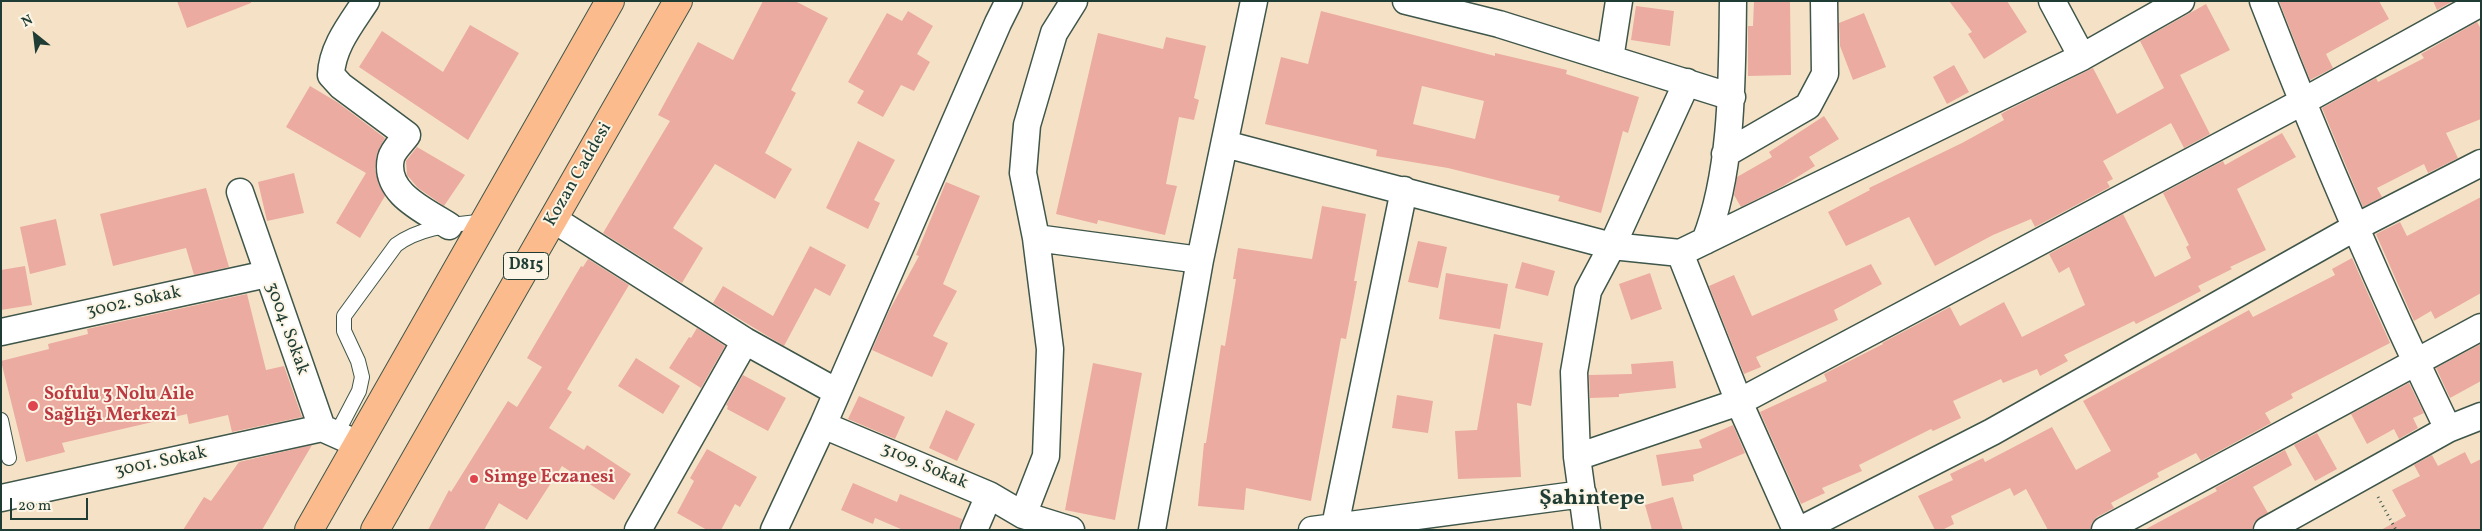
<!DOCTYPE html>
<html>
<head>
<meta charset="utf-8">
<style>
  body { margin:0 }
  #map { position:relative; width:2482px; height:531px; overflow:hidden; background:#f5e2c6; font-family:Vollkorn,serif }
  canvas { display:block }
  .frame { position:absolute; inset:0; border:2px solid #1f3d34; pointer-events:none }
  .north { position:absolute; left:10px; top:10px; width:50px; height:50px; -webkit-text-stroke:4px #fcf5e5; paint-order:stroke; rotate:331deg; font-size:14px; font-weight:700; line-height:20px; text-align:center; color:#1f3d34 }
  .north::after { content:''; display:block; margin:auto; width:18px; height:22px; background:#1f3d34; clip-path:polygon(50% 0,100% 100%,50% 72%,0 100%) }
  .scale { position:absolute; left:10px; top:498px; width:78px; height:22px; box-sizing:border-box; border:2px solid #1f3d34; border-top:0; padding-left:6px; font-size:15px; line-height:18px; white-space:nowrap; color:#1f3d34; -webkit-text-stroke:4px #fcf5e5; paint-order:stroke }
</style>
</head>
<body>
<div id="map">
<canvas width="2482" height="531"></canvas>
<div class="frame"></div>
<div class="north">N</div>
<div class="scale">20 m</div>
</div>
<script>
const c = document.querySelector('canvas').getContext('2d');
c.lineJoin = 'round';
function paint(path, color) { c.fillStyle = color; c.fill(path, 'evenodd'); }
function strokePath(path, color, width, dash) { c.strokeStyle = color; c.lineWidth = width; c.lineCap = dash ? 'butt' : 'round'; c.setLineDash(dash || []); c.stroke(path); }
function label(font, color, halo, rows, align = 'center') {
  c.font = font + ' Vollkorn,serif'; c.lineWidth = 4; c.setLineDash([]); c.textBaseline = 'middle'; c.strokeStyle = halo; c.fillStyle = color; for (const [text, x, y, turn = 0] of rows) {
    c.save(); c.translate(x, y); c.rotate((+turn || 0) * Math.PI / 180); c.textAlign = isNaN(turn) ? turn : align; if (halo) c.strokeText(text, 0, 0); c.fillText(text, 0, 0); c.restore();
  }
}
paint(new Path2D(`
  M 177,1 L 251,1 L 251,3 L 187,28 Z
  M 763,1 L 795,1 L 828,18 L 791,90 L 796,93 L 765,153 L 792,169 L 775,199 L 715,164 L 673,228 L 703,248 L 682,283 L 603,233 L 670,121 L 658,115 L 698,42 L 733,60 Z
  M 1754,1 L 1790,1 L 1791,75 L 1748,76 L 1748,26 L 1753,26 Z
  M 1949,1 L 2007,1 L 2027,32 L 1984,59 L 1968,34 L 1972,32 Z
  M 2279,1 L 2379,1 L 2389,19 L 2326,54 L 2333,68 L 2310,80 Z
  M 2433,1 L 2453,1 L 2437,10 Z
  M 2206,4 L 2230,50 L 2180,75 L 2210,134 L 2184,148 L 2171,123 L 2103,161 L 2113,179 L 2107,182 L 2110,187 L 2035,227 L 2031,219 L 1993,235 L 1935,266 L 1909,217 L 1846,246 L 1828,212 L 1870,190 L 1869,188 L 1962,143 L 2004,120 L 2001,114 L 2008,110 L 2093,68 L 2117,114 L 2164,88 L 2140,41 Z
  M 1636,6 L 1674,11 L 1670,46 L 1631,40 Z
  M 908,11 L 933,26 L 917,54 L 930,62 L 914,91 L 901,85 L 883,117 L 857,103 L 864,91 L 848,82 L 887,13 L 902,21 Z
  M 1321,11 L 1495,56 L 1495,53 L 1567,70 L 1566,74 L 1639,97 L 1628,133 L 1623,131 L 1601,213 L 1558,201 L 1560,196 L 1448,168 L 1376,156 L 1377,150 L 1265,124 L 1281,57 L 1308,64 ZM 1422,86 L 1484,101 L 1475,139 L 1413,124 Z
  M 1864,13 L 1886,67 L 1853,80 L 1840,46 L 1839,23 Z
  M 2477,22 L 2481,29 L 2481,119 L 2446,133 L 2458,158 L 2428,173 L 2424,164 L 2377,188 L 2382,197 L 2363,207 L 2322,108 L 2376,78 L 2378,82 L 2424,58 L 2421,54 Z
  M 470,25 L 519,53 L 468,140 L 359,67 L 382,31 L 443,72 Z
  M 1098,33 L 1163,49 L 1166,37 L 1206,46 L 1194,98 L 1199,100 L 1194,120 L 1179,117 L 1166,184 L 1177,186 L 1165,235 L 1098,220 L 1097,224 L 1056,214 Z
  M 1954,65 L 1969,92 L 1947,104 L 1933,77 Z
  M 310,86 L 337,102 L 385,138 L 377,153 L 375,169 L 379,185 L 385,196 L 360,238 L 336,223 L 366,173 L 286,127 Z
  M 1824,116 L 1839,139 L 1809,157 L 1815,166 L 1783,186 L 1741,207 L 1734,195 L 1737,177 L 1772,157 L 1769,152 Z
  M 2282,133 L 2296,157 L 2237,189 L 2266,250 L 2230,267 L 2232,269 L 2198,286 L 2201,291 L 2172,306 L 2136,324 L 2134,321 L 2064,355 L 2068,361 L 2040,376 L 2037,369 L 2003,383 L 2001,379 L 1953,401 L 1961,418 L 1933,431 L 1931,429 L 1859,465 L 1862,471 L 1822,488 L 1825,493 L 1801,504 L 1760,412 L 1827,381 L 1824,374 L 1883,344 L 1882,343 L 1950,307 L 1960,326 L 2004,302 L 2022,337 L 2085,305 L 2069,267 L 2059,273 L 2049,254 L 2123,214 L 2155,277 L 2191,258 L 2186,247 L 2189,245 L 2163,193 L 2223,161 L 2225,165 Z
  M 858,141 L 895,160 L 874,200 L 880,203 L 868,229 L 826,208 Z
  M 417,147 L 465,175 L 444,206 L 418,188 L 407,175 L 406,161 Z
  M 294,173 L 304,213 L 267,221 L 258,182 Z
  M 946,182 L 980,196 L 943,284 L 957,291 L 933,336 L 948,343 L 932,377 L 872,350 L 889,311 L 919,256 L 916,255 Z
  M 206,188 L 229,267 L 194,275 L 186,248 L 113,266 L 100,214 Z
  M 2481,197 L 2481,293 L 2435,319 L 2431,311 L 2414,321 L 2376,234 L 2400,222 L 2407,236 Z
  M 1322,206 L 1366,214 L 1354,281 L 1357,281 L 1351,313 L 1346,339 L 1341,338 L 1311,501 L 1246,488 L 1244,510 L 1198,506 L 1204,443 L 1206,443 L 1221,345 L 1225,346 L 1236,279 L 1233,279 L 1238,248 L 1312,259 Z
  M 56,219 L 66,265 L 30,274 L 20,227 Z
  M 1418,241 L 1447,247 L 1438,288 L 1408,282 Z
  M 810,246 L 846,265 L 830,296 L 815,288 L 784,346 L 713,303 L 723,286 L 773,316 Z
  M 2352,258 L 2390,343 L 2291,394 L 2293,398 L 2265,413 L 2271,423 L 2201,461 L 2196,453 L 2157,473 L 2159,477 L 2111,503 L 2114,508 L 2097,517 L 2092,523 L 2090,530 L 2048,530 L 2026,489 L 2014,496 L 2010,488 L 1951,516 L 1954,524 L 1942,530 L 1935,530 L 1918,496 L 1953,480 L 1950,474 L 1983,458 L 1985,462 L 2052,427 L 2076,470 L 2111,451 L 2083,401 L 2249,310 L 2253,317 L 2335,275 L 2332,269 Z
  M 588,259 L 629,285 L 567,389 L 572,392 L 549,428 L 584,450 L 587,445 L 631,474 L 614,500 L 562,466 L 527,520 L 499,503 L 484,530 L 428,530 L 449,490 L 451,492 L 508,401 L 517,407 L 542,367 L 527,358 L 581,266 L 583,267 Z
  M 1522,262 L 1555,271 L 1548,296 L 1515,288 Z
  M 1871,264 L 1882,284 L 1834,310 L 1838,320 L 1756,357 L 1761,367 L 1744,374 L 1709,286 L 1734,275 L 1752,316 Z
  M 25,266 L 32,305 L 1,310 L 1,270 Z
  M 1446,273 L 1508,284 L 1500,329 L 1439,319 Z
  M 1650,273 L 1662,309 L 1631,320 L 1619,284 Z
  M 247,294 L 266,370 L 284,366 L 302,417 L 232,432 L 228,415 L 189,424 L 187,414 L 62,443 L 65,452 L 26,462 L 1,361 L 49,349 L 48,344 L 88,334 L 87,329 Z
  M 697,328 L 725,346 L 701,388 L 669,368 L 689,337 L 691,338 Z
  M 1494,334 L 1543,343 L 1531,406 L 1517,403 L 1521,477 L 1458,479 L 1455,431 L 1477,430 Z
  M 2481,344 L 2481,381 L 2450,398 L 2436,368 Z
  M 636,358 L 680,386 L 663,414 L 618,386 Z
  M 1673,361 L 1676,388 L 1619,394 L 1619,397 L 1590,398 L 1589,375 L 1632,374 L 1631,364 Z
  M 1093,363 L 1142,373 L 1115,520 L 1065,510 Z
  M 743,375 L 786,398 L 768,431 L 727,409 L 728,406 L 726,405 Z
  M 2409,383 L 2424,413 L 2413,418 L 2418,428 L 2399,439 L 2394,429 L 2367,444 L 2351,414 Z
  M 1397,395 L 1433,401 L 1428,433 L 1392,428 Z
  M 859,396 L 905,417 L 895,439 L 848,419 Z
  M 946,410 L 975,424 L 957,461 L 929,448 Z
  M 1733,425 L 1745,453 L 1693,475 L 1694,481 L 1662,486 L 1656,455 L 1702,448 L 1699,440 Z
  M 2317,433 L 2337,469 L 2315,481 L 2294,445 Z
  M 312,445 L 262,530 L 183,530 L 204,497 L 211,501 L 239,462 Z
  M 707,449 L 757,477 L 740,507 L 735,504 L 721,530 L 707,530 L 677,513 L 694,481 L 690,478 Z
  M 2285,450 L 2292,465 L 2253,487 L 2268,513 L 2254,522 L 2252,530 L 2144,530 L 2217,491 L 2215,488 Z
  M 2465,452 L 2471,464 L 2481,459 L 2481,530 L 2381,530 L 2406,516 L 2392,490 L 2420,476 L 2414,465 L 2432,455 L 2438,466 Z
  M 853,483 L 897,502 L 900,494 L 962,519 L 959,530 L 903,530 L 875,518 L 873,524 L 841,510 Z
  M 1673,497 L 1683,530 L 1652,530 L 1645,505 Z`), '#ebaba0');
const lane = new Path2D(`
  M 1,420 L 9,458
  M 337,433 L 359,391 L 362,377 L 358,361 L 344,331 L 344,316 L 396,245 C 422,226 454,225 486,221`);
const street = new Path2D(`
  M 366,1 C 351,24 332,47 331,75 L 341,86 L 407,135 C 402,142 393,150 391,158 C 383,193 424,210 449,226
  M 1406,1 L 1499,24 L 1732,97
  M 2052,1 L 2082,57
  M 2263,1 C 2319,146 2380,289 2448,429
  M 1610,59 L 1619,1
  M 1225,144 L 1612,246 L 1680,253 L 2082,57 L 2181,1
  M 1725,154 L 1808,106 L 1825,74 L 1824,1
  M 240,192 L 322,428 L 358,444
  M 553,219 L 745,341 L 837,392
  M 1036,238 L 1200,260
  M 1705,241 C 1733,171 1732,77 1733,1
  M 1680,253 L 1739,402 L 1796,530
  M 1,332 L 267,274
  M 823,425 L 989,495 L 974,530
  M 1577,457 L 1739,402 L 2302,102 L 2481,3
  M 989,495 L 1023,515 L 1071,530
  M 1,498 L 322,428
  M 1023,515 L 1046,456 L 1050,349 L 1036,238 L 1023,173 L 1027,125 L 1054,33 L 1074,1
  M 1335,526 L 1404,190
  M 638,530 L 745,341
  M 774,530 L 823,425 L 998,23 L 1009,1
  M 1152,530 L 1200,260 L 1254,1
  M 1312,530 L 1583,494
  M 1587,530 L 1577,457 L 1574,372 L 1588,291 L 1612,246 L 1687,82
  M 1800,530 L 1992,432 L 2356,227 L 2481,163
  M 2105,530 L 2481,327
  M 2267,530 L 2448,429 L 2481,416`);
const highway = new Path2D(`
  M 309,530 L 610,1
  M 375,530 L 678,1`);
strokePath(lane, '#3f564a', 16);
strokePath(street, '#3f564a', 29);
strokePath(highway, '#3f564a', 30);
strokePath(new Path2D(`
  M 2378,497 L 2396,530`), '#3f564a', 3, [1, 4]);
strokePath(lane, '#fff', 14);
strokePath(street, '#fff', 26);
strokePath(highway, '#fbbb8c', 28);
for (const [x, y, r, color] of [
  [33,406,6,"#e0444e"],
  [474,479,5,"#e0444e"]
]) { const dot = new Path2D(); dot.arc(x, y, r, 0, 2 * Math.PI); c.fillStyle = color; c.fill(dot); strokePath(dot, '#fcf5e5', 2); }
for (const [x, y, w] of [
  [526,266,45]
]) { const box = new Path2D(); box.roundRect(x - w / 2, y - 13.5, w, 27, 4); c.fillStyle = '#fcf5e5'; c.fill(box); strokePath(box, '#1f3d34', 1); }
label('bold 16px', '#1f3d34', null, [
  ["D815",526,266]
]);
label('18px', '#1f3d34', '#fcf5e5', [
  ["Kozan Caddesi",579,175,-60],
  ["3002. Sokak",134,303,-12],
  ["3004. Sokak",286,329,70],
  ["3001. Sokak",161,463,-12],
  ["3109. Sokak",924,467,23]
]);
label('bold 18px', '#be3a42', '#fcf5e5', [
  ["Sofulu 3 Nolu Aile",44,396],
  ["Sağlığı Merkezi",44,417],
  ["Simge Eczanesi",484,479]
], 'left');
label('bold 22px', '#1f3d34', '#fcf5e5', [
  ["Şahintepe",1592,500]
]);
</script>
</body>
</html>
